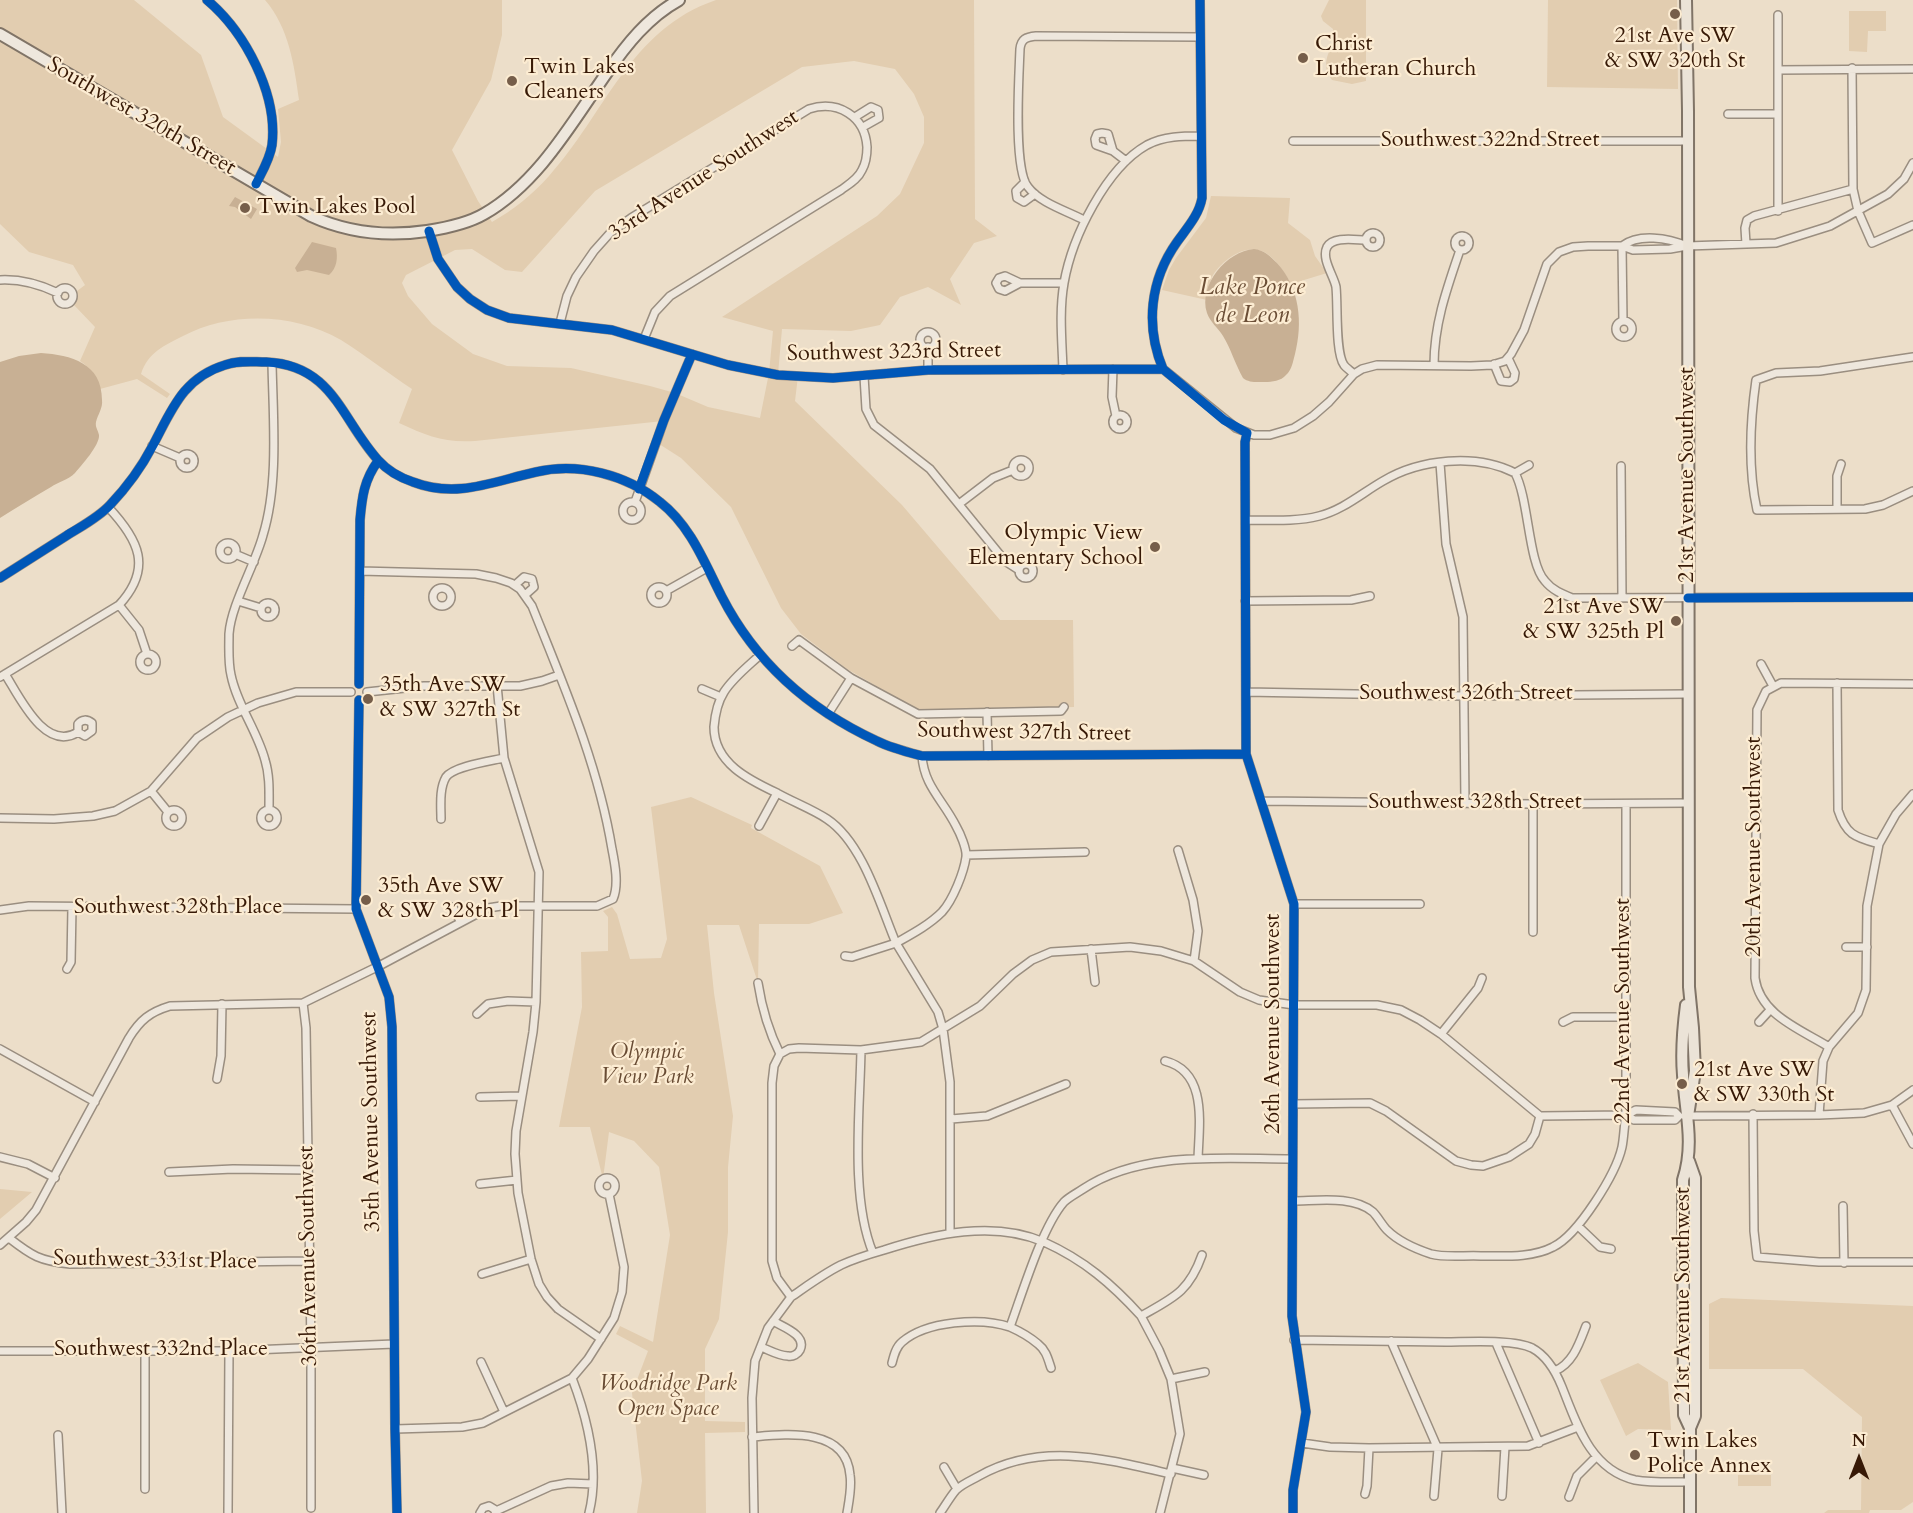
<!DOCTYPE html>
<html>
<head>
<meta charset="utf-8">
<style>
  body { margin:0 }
  #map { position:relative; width:1913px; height:1513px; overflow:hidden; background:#ecdec9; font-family:Cardo,serif }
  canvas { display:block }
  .north { position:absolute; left:1829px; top:1429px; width:60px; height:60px; -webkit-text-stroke:4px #fcecd2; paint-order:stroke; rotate:0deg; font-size:16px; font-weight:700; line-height:24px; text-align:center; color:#371906 }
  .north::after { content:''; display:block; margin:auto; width:21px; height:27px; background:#371906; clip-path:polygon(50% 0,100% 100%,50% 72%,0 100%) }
</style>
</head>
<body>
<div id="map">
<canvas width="1913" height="1513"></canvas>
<div class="north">N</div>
</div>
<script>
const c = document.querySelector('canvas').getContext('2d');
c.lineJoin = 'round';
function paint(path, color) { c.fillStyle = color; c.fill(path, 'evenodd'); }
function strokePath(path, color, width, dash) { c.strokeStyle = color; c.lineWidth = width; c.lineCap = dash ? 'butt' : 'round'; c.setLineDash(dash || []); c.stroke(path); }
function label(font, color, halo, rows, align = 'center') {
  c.font = font + ' Cardo,serif'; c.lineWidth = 4.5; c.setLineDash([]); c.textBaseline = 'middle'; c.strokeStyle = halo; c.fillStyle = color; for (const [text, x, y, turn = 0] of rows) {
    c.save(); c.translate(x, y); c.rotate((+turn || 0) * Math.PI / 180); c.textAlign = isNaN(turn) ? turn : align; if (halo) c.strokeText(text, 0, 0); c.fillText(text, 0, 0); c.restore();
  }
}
paint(new Path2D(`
  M 0,0 L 134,0 L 201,55 L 223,117 L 278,157 L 281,142 L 278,109 L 299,100 C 294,64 289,28 265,0 L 502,0 L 502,35 L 491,80 L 452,150 L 478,201 L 492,222 C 513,210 532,195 549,176 C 605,114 630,29 716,0 L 974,0 L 975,219 L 997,236 L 974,243 L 950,279 L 961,305 L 928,287 L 900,297 L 880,325 L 851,331 L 782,329 L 778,374 L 798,376 L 795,401 L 902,505 L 1000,620 L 1073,620 L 1074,707 L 918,710 L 847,669 L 801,634 L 781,608 L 731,507 L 681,458 L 656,442 L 663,421 L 475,441 C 444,443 427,436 399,423 L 412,389 C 388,373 365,355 341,340 C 295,313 230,311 183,336 C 164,346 148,352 141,374 L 170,394 L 167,398 L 137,379 L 100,389 C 96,377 91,368 80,361 L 95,327 L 74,305 L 77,299 L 77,291 L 85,285 L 73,265 L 29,252 L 0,224 ZM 854,61 L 895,69 L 914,94 L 924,117 L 924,143 L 900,194 L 877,216 L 722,317 L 773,331 L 769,373 L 760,418 L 708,407 L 675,393 L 650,386 L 571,368 L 507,366 L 473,354 L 432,324 L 408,296 L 402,283 L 406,275 L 455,250 L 472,249 L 505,270 L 522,272 L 595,191 L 802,67 Z
  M 1329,0 L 1366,0 L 1366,81 L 1352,84 L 1332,80 C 1317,59 1336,50 1333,29 L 1323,21 L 1321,16 Z
  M 1548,0 L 1677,0 L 1678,89 L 1547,87 Z
  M 1849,11 L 1886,11 L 1886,31 L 1868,31 L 1867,52 L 1849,51 Z
  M 1211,196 L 1290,198 L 1288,223 L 1310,240 L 1315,256 L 1327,273 L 1291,284 C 1285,272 1273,254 1259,250 C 1242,245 1219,263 1212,277 C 1209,284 1208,292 1207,300 L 1162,290 L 1169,270 L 1176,258 L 1206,218 Z
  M 691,797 L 752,825 L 751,828 L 820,866 L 843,913 L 809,924 L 759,924 L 758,983 L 739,925 L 707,925 L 714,993 L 733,1116 L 728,1167 L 728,1232 L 719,1319 L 705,1349 L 705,1421 L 745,1422 L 745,1432 L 705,1433 L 706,1513 L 637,1513 L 642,1481 L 632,1393 L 648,1351 L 616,1334 L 620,1326 L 653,1342 L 670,1235 L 659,1167 L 634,1141 L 609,1132 L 603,1179 L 590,1127 L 559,1127 L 582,1007 L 581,952 L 608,951 L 608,917 L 603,911 L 612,907 L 617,914 L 630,959 L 661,958 L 667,939 L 651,807 Z
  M 0,1189 L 32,1192 L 0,1219 Z
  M 1721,1298 L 1913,1306 L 1913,1502 L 1901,1510 L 1870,1510 L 1869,1513 L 1824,1513 L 1828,1510 L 1861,1510 L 1862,1417 L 1803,1369 L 1709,1369 L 1709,1304 Z
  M 1638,1363 L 1668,1382 L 1671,1430 L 1638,1429 L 1626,1436 L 1600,1380 Z
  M 1738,1475 L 1771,1475 L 1771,1486 L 1738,1486 Z`), '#e2cdb0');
paint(new Path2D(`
  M 235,197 L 257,209 L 251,219 L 235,207 L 229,206 Z
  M 312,242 L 336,248 C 338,258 337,268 329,275 L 307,270 L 297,272 L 295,268 Z
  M 1254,249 C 1264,250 1270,256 1277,263 C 1300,288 1303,323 1295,354 C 1293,361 1292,370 1286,375 C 1281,381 1272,382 1265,382 C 1257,382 1249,383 1243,378 C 1235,364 1231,349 1223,336 C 1218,328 1210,322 1207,313 C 1198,285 1227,251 1254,249 Z
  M 41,353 C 71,355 102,363 102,400 C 103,408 98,414 96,422 C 95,427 98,430 99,435 C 100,445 81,466 75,473 C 68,480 58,482 51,487 C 34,497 17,507 0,518 L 0,362 L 19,356 Z`), '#c8b094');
const street = new Path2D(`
  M 207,0 C 245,32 278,94 272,145 C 270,159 262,172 256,184
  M 1778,15 L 1778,211
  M 1852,68 L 1853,189 L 1858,211 L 1872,243 L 1913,225
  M 1778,70 L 1913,69
  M 1728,114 L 1778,114
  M 855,117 L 871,107 L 878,110 L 879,118 L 863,127
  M 1293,141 L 1687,141
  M 1113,151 L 1096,145 L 1095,139 L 1097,134 L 1102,133 L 1108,134 L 1113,151 L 1126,161
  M 1025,182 L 1016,191 L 1017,198 L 1024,202 L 1035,194
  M 1084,220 C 1067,211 1040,203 1028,187 C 1013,169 1019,76 1020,49 C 1021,39 1026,37 1036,36 L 1200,37
  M 429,231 L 438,259 L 457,287 L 470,299 L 487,310 L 509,318 L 612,330 L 728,365 L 778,375 L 833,378 L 928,370 L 1163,369 L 1236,428 L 1254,435 L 1270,435 L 1294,428 L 1313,416 L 1329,402 L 1354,374 L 1362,369 L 1377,365 L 1471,366 L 1492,365 L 1505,361 L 1511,354 L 1524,330 L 1547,264 L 1559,252 L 1573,247 L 1588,246 L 1622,246 L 1633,250 L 1670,249 L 1687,246 L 1776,243 L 1830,226 L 1888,194 L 1904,179 L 1913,163
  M1366 240a7 7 0 1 1 14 0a7 7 0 1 1-14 0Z
  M1455 243a7 7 0 1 1 14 0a7 7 0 1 1-14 0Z
  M 1746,244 L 1745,228 L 1747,220 L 1754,216 L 1853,189
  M 1622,246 L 1623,321
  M 1622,246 C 1639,233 1668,238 1687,246
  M 0,280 C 19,279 41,285 58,293
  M 1020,283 L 1005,291 L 999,289 L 996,283 L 999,278 L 1005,276 L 1020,283 L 1064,283
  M57 296a8 8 0 1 1 16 0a8 8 0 1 1-16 0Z
  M1616 329a8 8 0 1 1 16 0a8 8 0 1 1-16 0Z
  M 560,323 L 567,296 L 576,277 L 594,251 L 611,232 L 631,218 L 809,109 C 838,100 865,116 867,147 C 867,155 866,163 862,170 C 858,179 849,184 841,190 L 670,296 L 655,312 L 644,339
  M920 340a8 8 0 1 1 16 0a8 8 0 1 1-16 0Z
  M 928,347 L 928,370
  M 1913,357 L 1820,371 L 1776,373 L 1756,380 C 1750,422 1748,469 1757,510 L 1865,509 L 1883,505 L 1913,491
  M 1494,364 L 1501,381 L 1510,382 L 1514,379 L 1515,373 L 1508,358
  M 1434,365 C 1434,324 1447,288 1460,250
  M 1113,369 L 1112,397 L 1116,416
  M 1163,369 C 1145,326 1150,280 1177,242 C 1187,228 1199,215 1202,198 L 1200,0
  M 1063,370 C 1062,341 1059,311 1064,283 C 1072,237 1106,168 1147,145 C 1164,136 1183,136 1201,136
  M 1354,374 C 1351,371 1346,368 1344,365 C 1335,353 1338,305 1336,287 C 1334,276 1321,259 1327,247 C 1333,236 1355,240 1366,240
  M 864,376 L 866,409 L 874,425 L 930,469 L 1005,561 L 1019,570
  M1113 422a7 7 0 1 1 14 0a7 7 0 1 1-14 0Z
  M 1247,433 L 1245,442 L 1246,754 L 1294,904 L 1292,1316 L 1306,1412 L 1293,1490 L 1293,1513
  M 152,446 L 180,458
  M180 461a7 7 0 1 1 14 0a7 7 0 1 1-14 0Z
  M1013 468a8 8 0 1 1 16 0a8 8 0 1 1-16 0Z
  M 1440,463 L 1446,544 L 1463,617 L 1465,803
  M 1529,465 L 1515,473 C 1529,499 1528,563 1545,581 C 1552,590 1562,594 1572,598 L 1913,597
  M 1621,466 L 1622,597
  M623 511a9 9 0 1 1 18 0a9 9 0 1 1-18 0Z
  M 635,502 L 664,420 L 692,354
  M 959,504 L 993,478 L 1013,470
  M 1837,509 L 1837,476 L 1841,464
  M 1246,520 C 1270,520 1296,522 1319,516 C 1343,510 1362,493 1383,481 C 1420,459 1476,453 1515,473
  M220 551a8 8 0 1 1 16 0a8 8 0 1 1-16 0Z
  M 235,554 L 254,562
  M1019 571a7 7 0 1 1 14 0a7 7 0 1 1-14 0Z
  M 0,578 C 22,564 44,550 66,536 C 80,527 98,518 110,505 C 126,488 141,468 152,447 C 171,412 182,378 225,365 C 238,360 252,362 266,362 C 333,365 341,419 378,460 C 387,470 401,478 413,482 C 457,499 494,481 536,472 C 579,462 627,475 660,502 C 691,526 705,564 722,597 C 756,663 810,710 877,741 C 891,748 907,752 922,756 L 1246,754
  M 515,585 L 524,577 L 532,579 L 534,587 L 525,595
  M651 595a8 8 0 1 1 16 0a8 8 0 1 1-16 0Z
  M433 597a9 9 0 1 1 18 0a9 9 0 1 1-18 0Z
  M 666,591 L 707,568
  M 238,601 L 261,608
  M 1245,601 L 1351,600 L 1370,596
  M261 610a7 7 0 1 1 14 0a7 7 0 1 1-14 0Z
  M 119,605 L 139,630 L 147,654
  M 792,646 L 799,640 L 851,678 L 918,714 L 1061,711 L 1064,707
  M140 662a8 8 0 1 1 16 0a8 8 0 1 1-16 0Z
  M 1761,664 L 1773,686
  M 5,674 C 19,696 45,753 78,732 L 85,736 L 92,731 L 92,723 C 87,719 82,719 78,724 L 78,732
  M 0,677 L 119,605 C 153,568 139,540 108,507
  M 1837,683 L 1838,810 C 1846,835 1855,837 1879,844
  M 359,684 L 360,520 C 362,497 364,480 378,461
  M 497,685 L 504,758 L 539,872 L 536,1002 L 533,1032 L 516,1131 L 515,1154 L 518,1193 L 531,1259 L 539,1284 L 547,1297 L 558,1309 L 601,1339
  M 702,689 L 721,697
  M 367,692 L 424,686 L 520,686 L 542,681 L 559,675
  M 1246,692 L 1463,696 L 1687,694
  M 359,700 L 356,909 L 389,997 L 392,1027 L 395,1429 L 397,1513
  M 987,712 L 988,756
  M 828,714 L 851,678
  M 922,756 C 924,786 943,800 956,826 C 960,833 967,849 966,857 C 964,872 953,900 942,912 C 929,925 912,934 896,943 L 938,1012 L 943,1029 L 950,1082 L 950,1232
  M 151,791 L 168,812
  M 777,793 C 793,802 812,809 827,819 C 863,843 880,905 896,943 L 852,957 L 845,956
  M 1263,801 L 1533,804 L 1688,803
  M 1533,804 L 1533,932
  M261 818a8 8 0 1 1 16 0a8 8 0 1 1-16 0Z
  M 269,810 C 269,793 270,776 265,760 C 257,730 237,705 231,675 C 228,662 229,648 229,634 C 231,605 255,565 263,535 C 279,483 273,417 272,363
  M166 818a8 8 0 1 1 16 0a8 8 0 1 1-16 0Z
  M 0,818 L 54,819 L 93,816 L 115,811 L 151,791 L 197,738 L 228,717 L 258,703 L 296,692 L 351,692
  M 441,819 C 441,806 439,789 446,777 C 454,766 491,761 504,758
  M 759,826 L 777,793 C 749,780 714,763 714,727 C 715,715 717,703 724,692 C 733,678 747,667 759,656
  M 1178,850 L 1193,900 L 1198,931 L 1194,961
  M 966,855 L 1085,852
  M 1294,904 L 1420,904
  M 453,907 L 460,921
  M 0,910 L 29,906 L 356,909
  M 1846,947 L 1867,947
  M 1091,949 L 1095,982
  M 67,969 L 71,962 L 72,907
  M 303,1003 L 306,1028 L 311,1348 L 311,1508
  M 477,1014 L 488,1004 L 508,1001 L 536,1002
  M 1563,1022 L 1573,1017 L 1625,1017
  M 1759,1022 L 1770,1010
  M 1441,1034 L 1478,988 L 1482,978
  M 1829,1047 C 1800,1029 1760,1015 1755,978 L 1757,710 L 1766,691 L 1781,683 L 1913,684
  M 0,1049 L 95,1102
  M 861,1050 C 860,1110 850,1198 873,1253
  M 780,1054 L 789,1049 L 799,1048 L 861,1050 L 921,1042 L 980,1006 L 1013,974 L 1032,960 L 1051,952 L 1130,947 L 1161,951 L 1194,961 L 1240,992 L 1259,1000 L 1294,1005 L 1377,1005 L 1401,1010 L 1420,1020 L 1441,1034 L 1540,1116 L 1626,1115 L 1636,1110 L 1675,1112 L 1679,1116 L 1675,1120 L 1634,1120 L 1626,1115
  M 1165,1061 C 1208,1072 1199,1124 1198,1159
  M 217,1079 L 221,1056 L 222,1004
  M 480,1097 L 521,1096
  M 1293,1104 L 1370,1103 L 1386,1111 L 1456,1161 L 1471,1165 L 1483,1166 L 1509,1157 L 1529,1144 L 1535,1134 L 1540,1116
  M 1892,1105 L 1913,1144
  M 1753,1114 L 1754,1231 L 1757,1257 L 1819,1262 L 1913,1262
  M 1819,1115 L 1823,1061 L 1829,1047 L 1858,1013 L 1866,990 L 1867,906 L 1879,844 L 1896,814 L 1913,794
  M 1685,1116 L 1819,1115 L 1864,1113 L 1892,1105 L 1913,1090
  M 951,1119 L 987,1116 L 1066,1084
  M 0,1157 L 28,1164 L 55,1178
  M 169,1172 L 233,1169 L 308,1170
  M599 1186a8 8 0 1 1 16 0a8 8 0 1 1-16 0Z
  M 480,1184 L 517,1180
  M 1293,1201 C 1317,1201 1353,1195 1373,1212 C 1378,1217 1382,1225 1387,1230 C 1398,1241 1416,1249 1431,1254 C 1446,1258 1466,1255 1481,1256 C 1504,1256 1532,1258 1553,1247 C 1578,1235 1616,1174 1622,1147 C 1624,1137 1624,1126 1626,1115 L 1626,804
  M 1843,1206 L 1844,1263
  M 1578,1226 L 1600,1247 L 1611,1249
  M 9,1238 C 32,1256 40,1261 70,1264 L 308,1261
  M 0,1245 L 26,1222 L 36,1210 L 129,1038 C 140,1020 150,1012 170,1006 L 303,1003 L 379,966 L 488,908 L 501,906 L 597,906 L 613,899 C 619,885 615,864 612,849 C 598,764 564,686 532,606 L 520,589 L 511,583 L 496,578 L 476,574 L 360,571
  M 482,1274 L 531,1259
  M 791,1297 C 807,1286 823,1274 841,1265 C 854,1259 870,1254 884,1250 C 934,1234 993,1220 1044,1242 C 1084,1260 1112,1284 1141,1316
  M 1010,1327 C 1022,1294 1042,1227 1064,1202 C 1069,1197 1077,1193 1083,1189 C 1141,1150 1225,1159 1292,1159
  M 1294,1340 C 1345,1341 1395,1341 1446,1342 C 1467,1342 1514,1339 1532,1348 C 1547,1356 1556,1372 1562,1387 C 1577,1425 1591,1470 1635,1480 C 1653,1483 1672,1482 1690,1482
  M 1391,1341 L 1438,1449 L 1434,1496
  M 1496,1343 L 1539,1443
  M 761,1347 C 769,1350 779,1356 788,1356 C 793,1357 798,1354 800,1350 C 807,1335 783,1327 773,1321
  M 0,1351 L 229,1351 L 394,1344
  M 145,1351 L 145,1489
  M 481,1362 L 504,1412
  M 892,1363 C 894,1355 896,1347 902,1342 C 926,1321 981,1317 1010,1327 C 1019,1331 1031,1338 1038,1344 C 1046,1350 1048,1359 1051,1368
  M 1555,1371 C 1573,1363 1579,1344 1586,1326
  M 572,1378 C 588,1420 600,1469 589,1513
  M 1171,1379 L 1205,1372
  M 395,1429 L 462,1427 L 483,1423 L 572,1378 L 588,1359 L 614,1318 L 622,1292 L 624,1267 L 609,1194
  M 58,1435 L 62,1513
  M 752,1437 C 787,1434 846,1427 850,1475 C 852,1487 849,1501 847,1513
  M 1302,1443 L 1330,1447 L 1369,1448 L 1528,1446 L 1578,1427
  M 944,1467 L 957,1489
  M 1172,1468 L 1204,1475
  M 1365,1494 L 1367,1486 L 1369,1448
  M 1502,1496 L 1505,1447
  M 1569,1497 L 1577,1476 L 1596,1457
  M 496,1511 L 551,1486 L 568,1483 L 593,1484
  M 228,1512 L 229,1351
  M 480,1513 L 483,1508 L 489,1506 L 494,1509 L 496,1513
  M 754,1513 L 752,1398 L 755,1361 L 768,1328 L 791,1297 L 777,1278 L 772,1261 L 772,1083 L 774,1066 L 780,1054 C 768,1030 762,1009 758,983
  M 940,1513 C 945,1506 950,1497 956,1490 C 962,1484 972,1480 979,1476 C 1041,1441 1106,1459 1171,1474
  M 1160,1513 L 1180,1434 L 1171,1379 L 1159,1350 L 1141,1316 C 1173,1298 1189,1292 1202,1255`);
const secondary = new Path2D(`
  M 0,34 L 311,216 C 348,233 386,237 427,231 C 446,228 467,224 484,214 C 538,183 571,124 606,74 C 626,45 648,17 679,0`);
const primary = new Path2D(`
  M 1686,0 L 1688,111 L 1689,987 L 1693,1028 L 1695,1071 L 1688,1116
  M 1686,1005 C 1683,1028 1681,1052 1683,1075 C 1685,1112 1695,1143 1683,1180 L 1684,1415 L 1690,1428 L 1695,1416 L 1695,1178 L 1689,1161
  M 1690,1513 L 1690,1428`);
strokePath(street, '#9a8e80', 10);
strokePath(secondary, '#807467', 14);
strokePath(primary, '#807467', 14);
strokePath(street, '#eee7dd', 7);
strokePath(secondary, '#eee7dd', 10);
strokePath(primary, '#ebe3d7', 10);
strokePath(new Path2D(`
  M 207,0 C 245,32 278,94 272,145 C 270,159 262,172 256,184
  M 429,231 L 438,259 L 457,287 L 470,299 L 487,310 L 509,318 L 612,330 L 728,365 L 778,375 L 833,378 L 928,370 L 1163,369 L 1224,420 L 1247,433 L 1245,442 L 1246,754 L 1294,904 L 1292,1316 L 1306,1412 L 1293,1490 L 1293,1513
  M 1163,369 C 1145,326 1150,280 1177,242 C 1187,228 1199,215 1202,198 L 1200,0
  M 639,489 L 664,420 L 692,354
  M 0,578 C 22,564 44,550 66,536 C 80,527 98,518 110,505 C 126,488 141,468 152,447 C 171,412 182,378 225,365 C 238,360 252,362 266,362 C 333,365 341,419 378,460 C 387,470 401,478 413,482 C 457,499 494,481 536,472 C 579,462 627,475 660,502 C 691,526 705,564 722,597 C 756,663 810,710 877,741 C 891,748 907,752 922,756 L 1246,754
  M 1688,598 L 1913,597
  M 359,684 L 360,520 C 362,497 364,480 378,461
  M 359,700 L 356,909 L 389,997 L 392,1027 L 395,1429 L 397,1513`), '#0057b8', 9);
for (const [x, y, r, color] of [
  [1675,14,6,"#765e4a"],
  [1303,58,6,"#765e4a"],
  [512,81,6,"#765e4a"],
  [245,208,6,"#765e4a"],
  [1155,547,6,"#765e4a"],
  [1676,621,6,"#765e4a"],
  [368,699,6,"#765e4a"],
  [366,900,6,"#765e4a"],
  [1682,1084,6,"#765e4a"],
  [1635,1455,6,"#765e4a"]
]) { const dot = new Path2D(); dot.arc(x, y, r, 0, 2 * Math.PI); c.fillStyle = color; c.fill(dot); strokePath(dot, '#fcecd2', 2); }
label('22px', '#371906', '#fcecd2', [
  ["21st Ave SW",1675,37,"center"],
  ["& SW 320th St",1675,62,"center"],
  ["Christ",1315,45],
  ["Lutheran Church",1315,70],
  ["Twin Lakes",524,68],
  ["Cleaners",524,93],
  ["Twin Lakes Pool",257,208],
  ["Olympic View",1143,534,"right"],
  ["Elementary School",1143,559,"right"],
  ["21st Ave SW",1664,608,"right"],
  ["& SW 325th Pl",1664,633,"right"],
  ["35th Ave SW",380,686],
  ["& SW 327th St",380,711],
  ["35th Ave SW",378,887],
  ["& SW 328th Pl",378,912],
  ["21st Ave SW",1694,1071],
  ["& SW 330th St",1694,1096],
  ["Twin Lakes",1647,1442],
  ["Police Annex",1647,1467]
], 'left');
label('22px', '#371906', '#fcecd2', [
  ["Southwest 320th Street",141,117,30],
  ["Southwest 322nd Street",1490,141],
  ["33rd Avenue Southwest",704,176,-33],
  ["Southwest 323rd Street",894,353,-1],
  ["21st Avenue Southwest",1688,475,-90],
  ["Southwest 326th Street",1466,694],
  ["Southwest 327th Street",1024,733,1],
  ["Southwest 328th Street",1475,803],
  ["20th Avenue Southwest",1755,847,-90],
  ["Southwest 328th Place",178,908],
  ["22nd Avenue Southwest",1624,1011,-90],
  ["26th Avenue Southwest",1274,1024,-90],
  ["35th Avenue Southwest",372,1122,-91],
  ["36th Avenue Southwest",309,1256,-91],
  ["Southwest 331st Place",155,1261,1],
  ["21st Avenue Southwest",1684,1295,-90],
  ["Southwest 332nd Place",161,1350]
]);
label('italic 22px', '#684b33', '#fcecd2', [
  ["Olympic",647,1053],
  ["View Park",647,1078],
  ["Woodridge Park",668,1385],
  ["Open Space",668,1410]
]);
label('italic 24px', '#6b4e36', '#fcecd2', [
  ["Lake Ponce",1252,288],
  ["de Leon",1252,316]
]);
</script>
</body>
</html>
